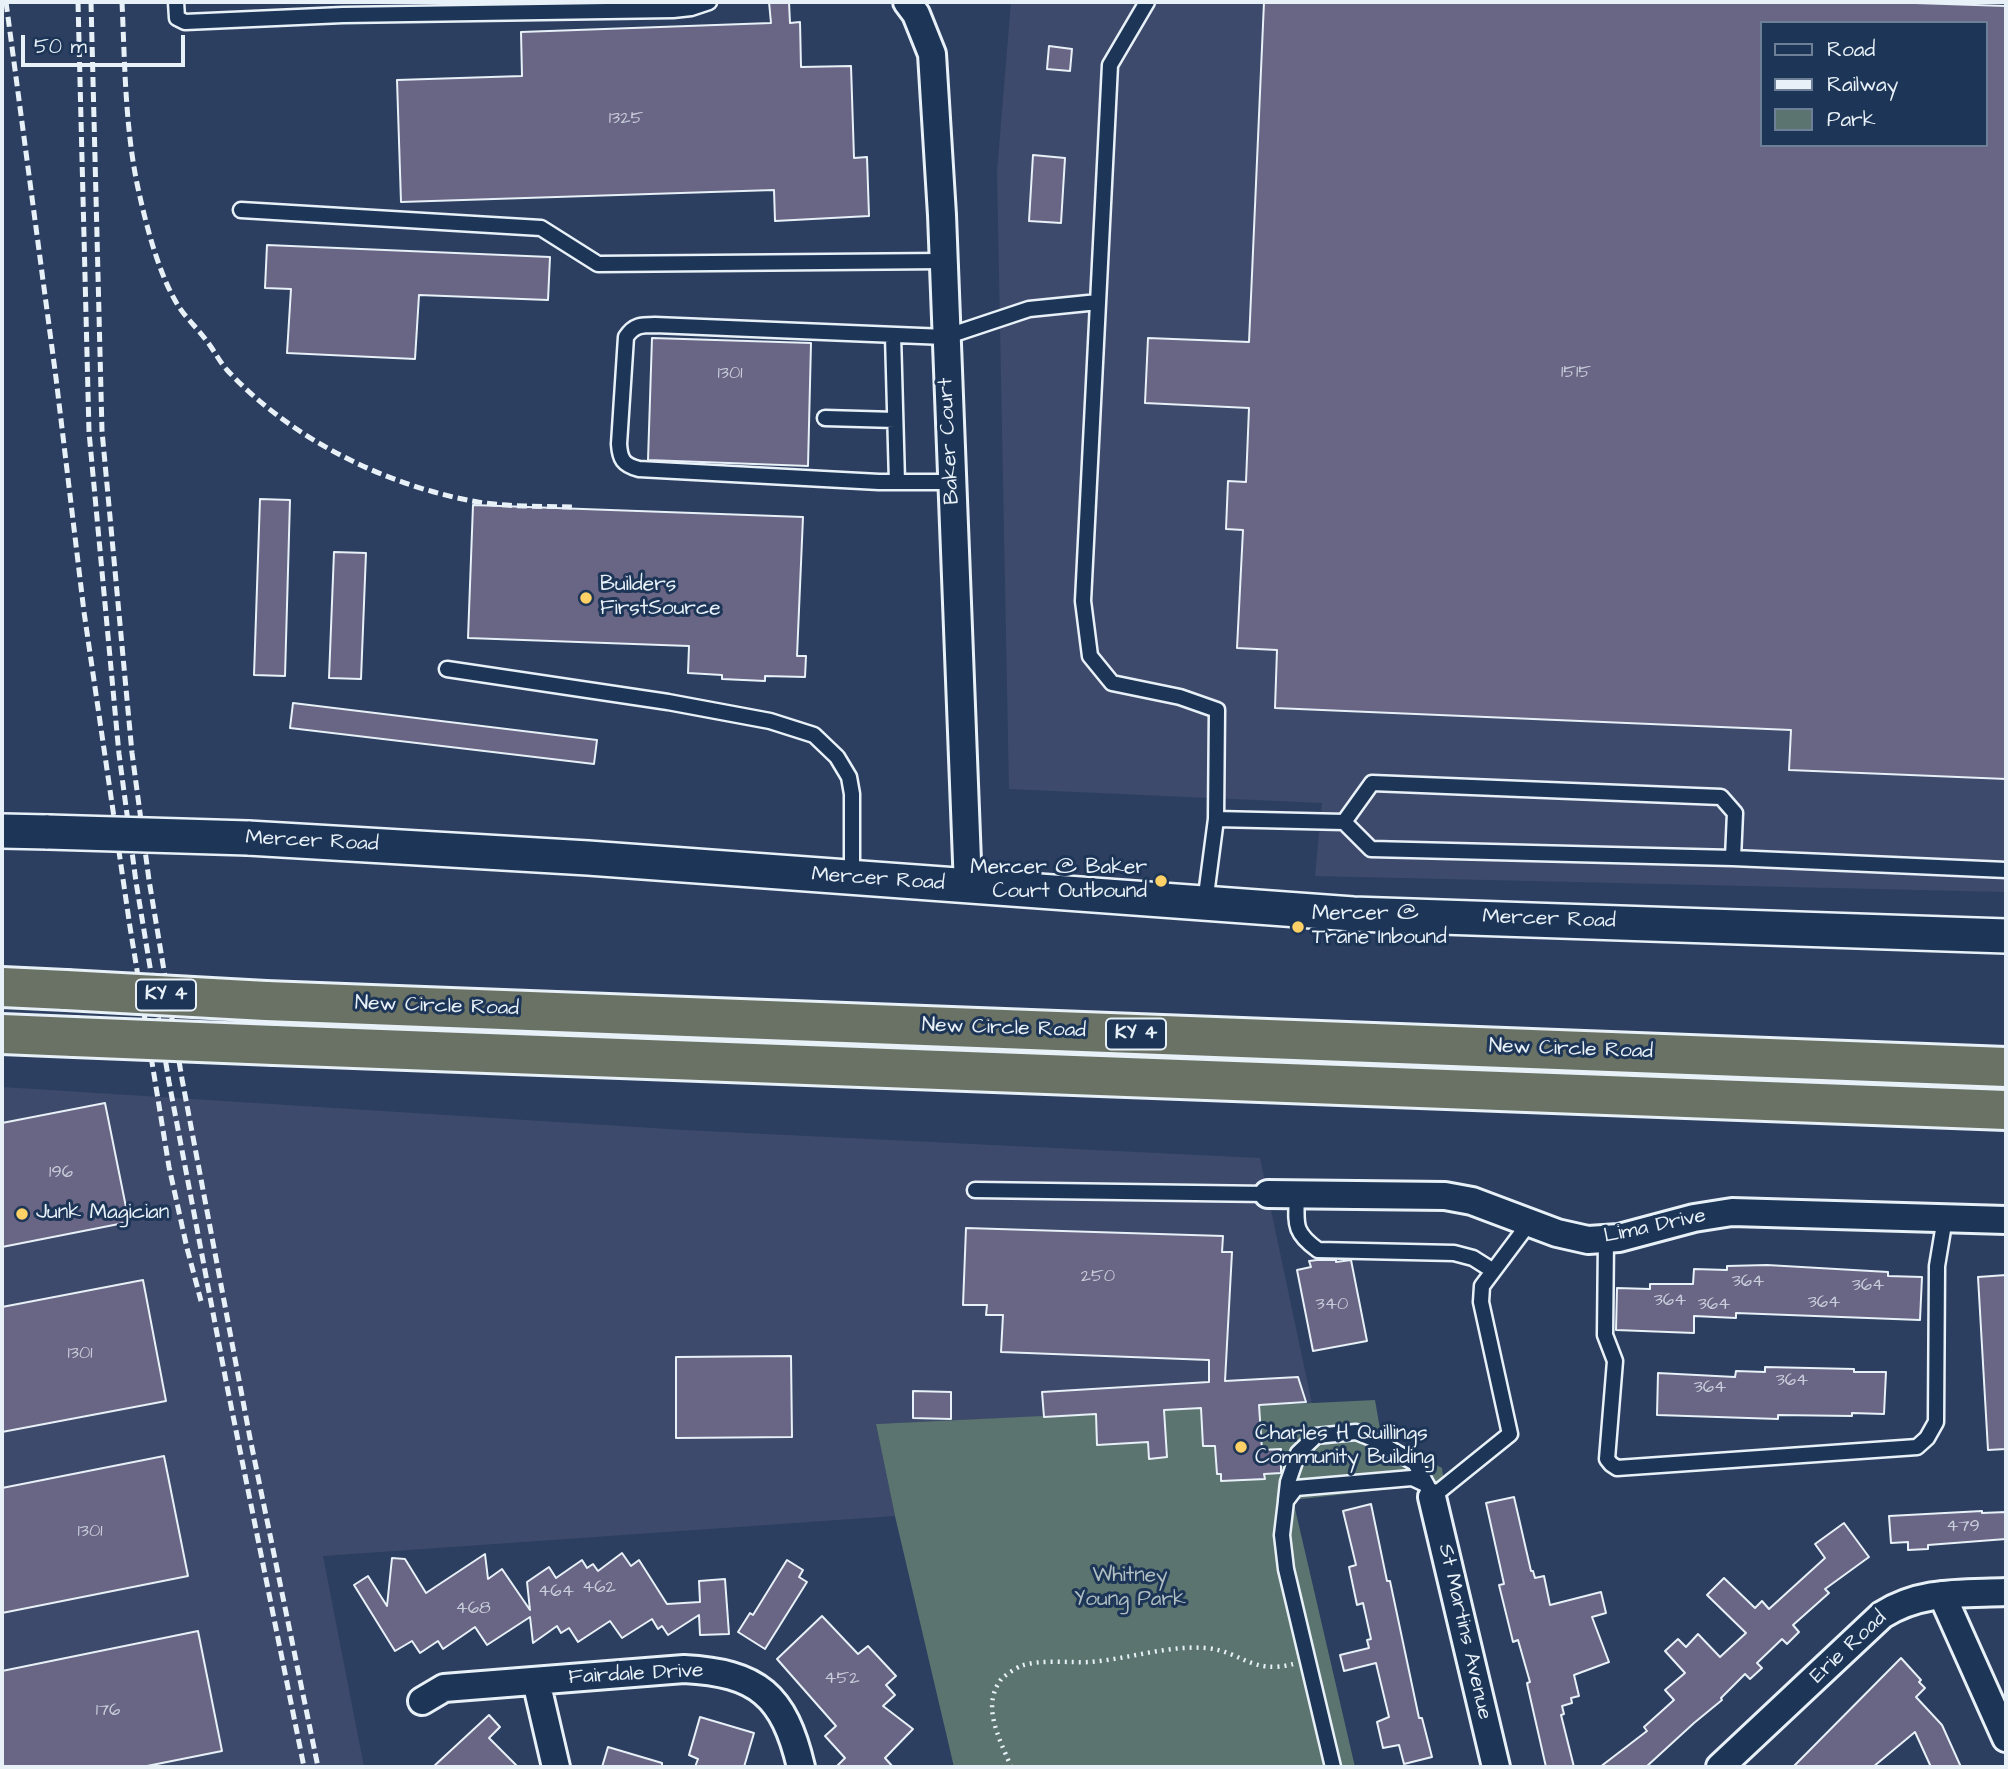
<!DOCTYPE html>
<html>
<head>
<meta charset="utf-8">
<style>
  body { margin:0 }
  #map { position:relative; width:2008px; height:1769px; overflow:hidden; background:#2c3f60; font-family:"Architects Daughter",sans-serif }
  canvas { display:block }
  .frame { position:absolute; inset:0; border:4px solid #e8f1f8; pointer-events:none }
  .legend { position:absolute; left:1760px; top:21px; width:228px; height:126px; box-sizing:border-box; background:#1d3557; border:2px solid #6e8097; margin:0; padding:9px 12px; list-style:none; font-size:21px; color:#e8f1f8 }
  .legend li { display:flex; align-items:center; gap:14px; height:35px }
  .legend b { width:35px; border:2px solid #6e8097 }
  .scale { position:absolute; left:21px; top:35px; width:164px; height:32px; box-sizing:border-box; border:4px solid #e8f1f8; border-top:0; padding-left:9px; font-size:21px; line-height:24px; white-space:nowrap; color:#e8f1f8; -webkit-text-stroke:5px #1d3557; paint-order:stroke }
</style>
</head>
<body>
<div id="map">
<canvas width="2008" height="1769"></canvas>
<div class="frame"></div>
<ul class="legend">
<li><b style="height:9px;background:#1d3557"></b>Road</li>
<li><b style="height:9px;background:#e8f1f8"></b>Railway</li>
<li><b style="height:19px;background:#5b7470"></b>Park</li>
</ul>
<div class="scale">50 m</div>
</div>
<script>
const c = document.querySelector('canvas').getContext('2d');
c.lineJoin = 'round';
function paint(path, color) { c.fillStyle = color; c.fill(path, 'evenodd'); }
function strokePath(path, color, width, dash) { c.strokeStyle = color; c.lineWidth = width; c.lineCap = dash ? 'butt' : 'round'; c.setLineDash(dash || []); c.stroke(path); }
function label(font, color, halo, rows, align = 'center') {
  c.font = font + ' "Architects Daughter",sans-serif'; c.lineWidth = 6; c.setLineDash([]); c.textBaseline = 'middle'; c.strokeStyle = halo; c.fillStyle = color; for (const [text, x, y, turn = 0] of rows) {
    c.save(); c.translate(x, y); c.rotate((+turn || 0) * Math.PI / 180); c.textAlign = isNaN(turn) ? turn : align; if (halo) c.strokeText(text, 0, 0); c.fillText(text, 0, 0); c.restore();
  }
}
paint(new Path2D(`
  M 1011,2 L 2006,2 L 2006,892 L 1315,876 L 1322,803 L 1009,789 L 997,172 ZM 1761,23 L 1985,23 L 1985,145 L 1761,145 Z
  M 2,1087 L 684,1130 L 1260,1158 L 1312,1404 L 876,1424 L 895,1516 L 323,1556 L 364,1767 L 2,1767 Z`), '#3e4a6b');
paint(new Path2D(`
  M 1375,1400 L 1381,1435 L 1442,1468 L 1444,1483 L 1293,1500 L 1355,1767 L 954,1767 L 895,1516 L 876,1424 Z`), '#5b7470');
const building = new Path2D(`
  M 769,2 L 789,2 L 790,23 L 800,22 L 801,67 L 851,66 L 854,158 L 867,157 L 869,216 L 775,221 L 774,190 L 401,202 L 397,80 L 522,76 L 521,32 L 771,23 Z
  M 1264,2 L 1885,2 L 2006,6 L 2006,779 L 1789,770 L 1791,730 L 1275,708 L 1277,650 L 1237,648 L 1243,530 L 1226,529 L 1228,481 L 1246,482 L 1249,408 L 1145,403 L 1148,338 L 1249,342 ZM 1761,23 L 1985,23 L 1985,145 L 1761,145 Z
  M 1049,46 L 1072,49 L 1070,71 L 1047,69 Z
  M 1033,155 L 1065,158 L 1061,223 L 1029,221 Z
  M 267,245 L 550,257 L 548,300 L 419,295 L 415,359 L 287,353 L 291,289 L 265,288 Z
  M 652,338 L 811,343 L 808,466 L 648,460 Z
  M 260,499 L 290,500 L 285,676 L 254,675 Z
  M 473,505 L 803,517 L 797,656 L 806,656 L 805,677 L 765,676 L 765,681 L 722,679 L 722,675 L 688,673 L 689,646 L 468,638 Z
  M 334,552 L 366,553 L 361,679 L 329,678 Z
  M 293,703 L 597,740 L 594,764 L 290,728 Z
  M 105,1103 L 129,1222 L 2,1247 L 2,1123 Z
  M 966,1228 L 1223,1236 L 1222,1252 L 1232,1252 L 1225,1381 L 1298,1377 L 1306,1402 L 1259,1405 L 1262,1450 L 1281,1449 L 1281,1473 L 1264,1474 L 1265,1479 L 1221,1481 L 1221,1474 L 1217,1474 L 1215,1446 L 1203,1446 L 1201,1408 L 1164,1410 L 1167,1457 L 1149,1459 L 1148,1442 L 1097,1445 L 1096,1414 L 1044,1417 L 1042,1392 L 1209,1382 L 1209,1360 L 1001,1352 L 1003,1315 L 986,1315 L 987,1305 L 963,1305 Z
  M 1317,1260 L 1336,1260 L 1336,1262 L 1351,1260 L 1367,1341 L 1313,1351 L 1297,1270 L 1311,1267 L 1309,1261 Z
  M 1767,1265 L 1888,1272 L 1888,1276 L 1922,1277 L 1920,1320 L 1736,1313 L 1736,1318 L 1694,1316 L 1694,1333 L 1616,1330 L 1617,1288 L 1650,1289 L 1650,1284 L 1693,1284 L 1694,1269 L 1727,1270 L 1727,1266 Z
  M 2006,1275 L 2006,1449 L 1988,1450 L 1978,1277 Z
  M 143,1280 L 166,1401 L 2,1432 L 2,1307 Z
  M 791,1356 L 792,1437 L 676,1438 L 676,1357 Z
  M 1765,1367 L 1854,1369 L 1854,1372 L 1886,1372 L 1884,1414 L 1852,1413 L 1852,1416 L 1778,1415 L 1778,1419 L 1657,1415 L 1658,1373 L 1735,1377 L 1736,1371 L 1765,1372 Z
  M 913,1391 L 951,1392 L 951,1419 L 913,1418 Z
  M 164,1456 L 188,1576 L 2,1613 L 2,1488 Z
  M 1514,1497 L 1531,1571 L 1533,1571 L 1535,1578 L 1544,1576 L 1550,1605 L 1601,1592 L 1606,1613 L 1592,1617 L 1609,1662 L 1574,1675 L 1579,1696 L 1571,1698 L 1572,1703 L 1562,1706 L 1564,1714 L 1561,1715 L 1574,1767 L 1546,1767 L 1528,1688 L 1527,1683 L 1530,1682 L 1518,1640 L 1513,1642 L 1499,1585 L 1504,1584 L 1486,1503 Z
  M 1371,1504 L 1387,1581 L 1390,1581 L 1419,1718 L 1422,1718 L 1432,1757 L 1404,1764 L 1399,1745 L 1383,1748 L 1377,1722 L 1389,1717 L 1376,1663 L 1344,1671 L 1340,1655 L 1369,1648 L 1367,1640 L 1371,1639 L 1363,1603 L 1357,1605 L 1349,1567 L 1356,1565 L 1343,1511 Z
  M 1982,1511 L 1982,1513 L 2006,1512 L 2006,1539 L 1928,1545 L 1928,1549 L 1908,1550 L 1908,1542 L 1891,1543 L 1889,1516 Z
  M 1844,1523 L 1869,1557 L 1825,1589 L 1829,1593 L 1793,1625 L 1799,1632 L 1787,1644 L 1782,1639 L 1757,1663 L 1762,1668 L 1750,1679 L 1745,1674 L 1721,1698 L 1722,1700 L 1694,1723 L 1646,1767 L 1600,1767 L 1647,1731 L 1644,1727 L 1674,1700 L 1665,1690 L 1685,1673 L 1665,1651 L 1678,1639 L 1686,1647 L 1698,1634 L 1720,1657 L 1746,1633 L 1707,1595 L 1724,1578 L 1755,1608 L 1762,1601 L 1769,1609 L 1825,1558 L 1815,1544 Z
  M 622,1553 L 631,1566 L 639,1560 L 667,1604 L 700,1602 L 699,1581 L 725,1579 L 729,1634 L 700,1635 L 699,1615 L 668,1635 L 662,1626 L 658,1629 L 652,1619 L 622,1638 L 610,1621 L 578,1642 L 569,1628 L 561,1633 L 557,1626 L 533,1643 L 530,1617 L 487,1645 L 475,1627 L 443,1649 L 438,1641 L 420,1653 L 412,1641 L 395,1651 L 354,1585 L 368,1576 L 387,1606 L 392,1558 L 405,1559 L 426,1593 L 485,1554 L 488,1579 L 502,1569 L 530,1610 L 527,1582 L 549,1567 L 556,1578 L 582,1560 L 587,1568 L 593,1564 L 598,1571 Z
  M 787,1560 L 803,1570 L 799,1577 L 807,1582 L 765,1649 L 738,1632 L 750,1613 L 753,1615 Z
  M 822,1616 L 858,1654 L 868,1646 L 896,1676 L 886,1685 L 895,1695 L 883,1706 L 913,1729 L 885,1758 L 893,1767 L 836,1767 L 845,1758 L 825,1736 L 836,1726 L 777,1659 Z
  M 198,1631 L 222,1751 L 142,1767 L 2,1767 L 2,1671 Z
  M 1901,1658 L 1921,1680 L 1919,1682 L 1925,1688 L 1916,1697 L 1942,1725 L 1961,1767 L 1931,1767 L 1915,1732 L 1873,1767 L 1793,1767 Z
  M 489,1715 L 500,1727 L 489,1738 L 518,1767 L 433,1767 Z
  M 700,1717 L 754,1733 L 744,1767 L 695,1767 L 698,1759 L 689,1755 Z
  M 608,1747 L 662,1763 L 662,1767 L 602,1767 Z`);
paint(building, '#696584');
strokePath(building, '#e8f1f8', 2);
const service = new Path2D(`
  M 176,2 L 177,18 L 185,22 L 343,15 L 673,10 L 691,8 L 709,2
  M 1147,2 L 1110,65 L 1083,601 L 1090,656 L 1112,683 L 1180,697 L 1217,710 L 1216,819 L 1205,903
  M 241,210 L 541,228 L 598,264 L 943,261
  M 893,335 L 897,482
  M 825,418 L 895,420
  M 952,482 L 879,482 L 639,469 C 623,465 620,459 619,444 L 626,337 C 634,325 641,325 655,325 L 945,337 L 1029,309 L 1098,302
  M 447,669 L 668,702 L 770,721 L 814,735 L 837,757 L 849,777 L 852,794 L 852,878
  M 1216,819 L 1344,822 L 1372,783 L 1721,797 L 1735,813 L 1733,858 L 2006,870
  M 1344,822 L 1371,849 L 1733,858
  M 975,1190 L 1268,1194
  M 1297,1195 C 1296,1224 1293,1232 1318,1250 L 1454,1253 L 1473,1258 L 1492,1270
  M 1606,1239 L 1605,1335 L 1615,1361 L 1607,1459 L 1611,1464 L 1617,1468 L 1917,1447 L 1927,1438 L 1936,1422 L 1937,1266 L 1945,1218
  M 1286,1500 L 1288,1482 L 1298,1453 L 1316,1436 L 1356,1432 L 1371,1438 L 1415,1463 L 1427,1485
  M 1333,1767 L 1286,1569 L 1282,1535 L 1286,1501 L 1296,1488 L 1412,1478 L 1427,1485 L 1432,1497 L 1510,1434 L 1481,1302 L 1482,1286 L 1530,1222`);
const minor = new Path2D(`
  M 907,2 L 916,14 L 932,54 L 942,215 L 968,887
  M 1268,1194 L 1445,1196 L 1472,1201 L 1557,1233 L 1588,1240 L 1619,1238 L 1694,1218 L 1732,1212 L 2006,1220
  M 1432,1497 L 1496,1767
  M 1942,1595 L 2006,1738
  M 536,1681 L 556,1767
  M 422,1701 L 444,1688 L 684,1669 C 758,1673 784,1695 801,1767
  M 1720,1767 L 1882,1615 C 1921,1590 1962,1594 2006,1592`);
const tertiary = new Path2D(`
  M 2,831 L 48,832
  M 248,838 L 588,858 L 1353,914 L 2006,936`);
const motorway = new Path2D(`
  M 2,987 L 66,990
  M 266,1001 L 2006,1067
  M 2,1034 L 74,1037
  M 274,1045 L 2006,1110`);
strokePath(service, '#e8f1f8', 19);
strokePath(minor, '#e8f1f8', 32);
strokePath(tertiary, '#e8f1f8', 38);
strokePath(motorway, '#e8f1f8', 44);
strokePath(new Path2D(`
  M 1011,1767 C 1001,1741 981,1708 1000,1681 C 1003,1676 1016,1668 1021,1666 C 1039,1659 1071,1663 1090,1662 C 1129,1659 1167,1645 1206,1648 C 1241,1651 1252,1675 1293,1664`), '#e8f1f8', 4.5, [2, 5]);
strokePath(service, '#1d3557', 14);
strokePath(minor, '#1d3557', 26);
strokePath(tertiary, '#1d3557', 33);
strokePath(motorway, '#6a7266', 38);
strokePath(new Path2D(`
  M 6,2 L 56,378 L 84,612 L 130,927 L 169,1167 L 187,1248 L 201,1301
  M 78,2 L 89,432 L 119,754 L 136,882 L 169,1082 L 226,1381 L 304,1767
  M 91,2 L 102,431 L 132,753 L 149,880 L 182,1079 L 250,1438 L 318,1767
  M 122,2 C 125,66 125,134 140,197 C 148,232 160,277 179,307 C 187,319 198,329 206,340 C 214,350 219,361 227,370 C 291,439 386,486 478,502 C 509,507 542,506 573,507`), '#e8f1f8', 5, [10, 5]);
const tertiaryBridge = new Path2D(`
  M 48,832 L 248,838`);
const motorwayBridge = new Path2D(`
  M 66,990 L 266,1001
  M 74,1037 L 274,1045`);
strokePath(tertiaryBridge, '#e8f1f8', 38, []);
strokePath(motorwayBridge, '#e8f1f8', 44, []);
strokePath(tertiaryBridge, '#1d3557', 33);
strokePath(motorwayBridge, '#6a7266', 38);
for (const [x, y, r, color] of [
  [586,598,7,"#ffd166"],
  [1161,881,7,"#ffd166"],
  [1298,927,7,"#ffd166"],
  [22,1214,7,"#ffd166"],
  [1241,1447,7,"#ffd166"]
]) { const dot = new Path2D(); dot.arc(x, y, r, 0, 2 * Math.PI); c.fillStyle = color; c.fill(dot); strokePath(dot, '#1d3557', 2.5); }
label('18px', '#c8cedb', null, [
  ["1325",626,119],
  ["1515",1576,373],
  ["1301",730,374],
  ["196",61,1173],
  ["250",1098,1277],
  ["364",1748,1282],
  ["364",1868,1286],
  ["364",1670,1301],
  ["364",1824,1303],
  ["340",1332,1305],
  ["364",1714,1305],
  ["1301",80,1354],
  ["364",1792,1381],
  ["364",1710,1388],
  ["479",1963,1527],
  ["1301",90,1532],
  ["462",599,1588],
  ["464",556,1592],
  ["468",473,1609],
  ["452",842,1679],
  ["176",108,1711]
]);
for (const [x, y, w] of [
  [166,995,60],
  [1136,1034,60]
]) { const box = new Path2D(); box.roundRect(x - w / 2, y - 15.5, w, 31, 5); c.fillStyle = '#1d3557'; c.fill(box); strokePath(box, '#e8f1f8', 2); }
label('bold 19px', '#e8f1f8', null, [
  ["KY 4",166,995],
  ["KY 4",1136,1034]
]);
label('21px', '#e8f1f8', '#1d3557', [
  ["Baker Court",950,441,-93],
  ["Mercer Road",312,842,3],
  ["Mercer Road",878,880,4],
  ["Mercer Road",1549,920,2],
  ["New Circle Road",437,1007,2],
  ["New Circle Road",1004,1029,2],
  ["New Circle Road",1571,1050,2],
  ["Lima Drive",1655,1227,-12],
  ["St Martins Avenue",1464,1632,77],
  ["Erie Road",1849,1648,-43],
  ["Fairdale Drive",636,1675,-3]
]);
label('21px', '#e8f1f8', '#1d3557', [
  ["Builders",600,586],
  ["FirstSource",600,610],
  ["Mercer @ Baker",1147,869,"right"],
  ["Court Outbound",1147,893,"right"],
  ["Mercer @",1312,915],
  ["Trane Inbound",1312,939],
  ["Junk Magician",36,1214],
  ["Charles H Quillings",1255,1435],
  ["Community Building",1255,1459]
], 'left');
label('21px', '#b0bfc2', '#1d3557', [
  ["Whitney",1130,1577],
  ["Young Park",1130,1601]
]);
</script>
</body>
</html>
